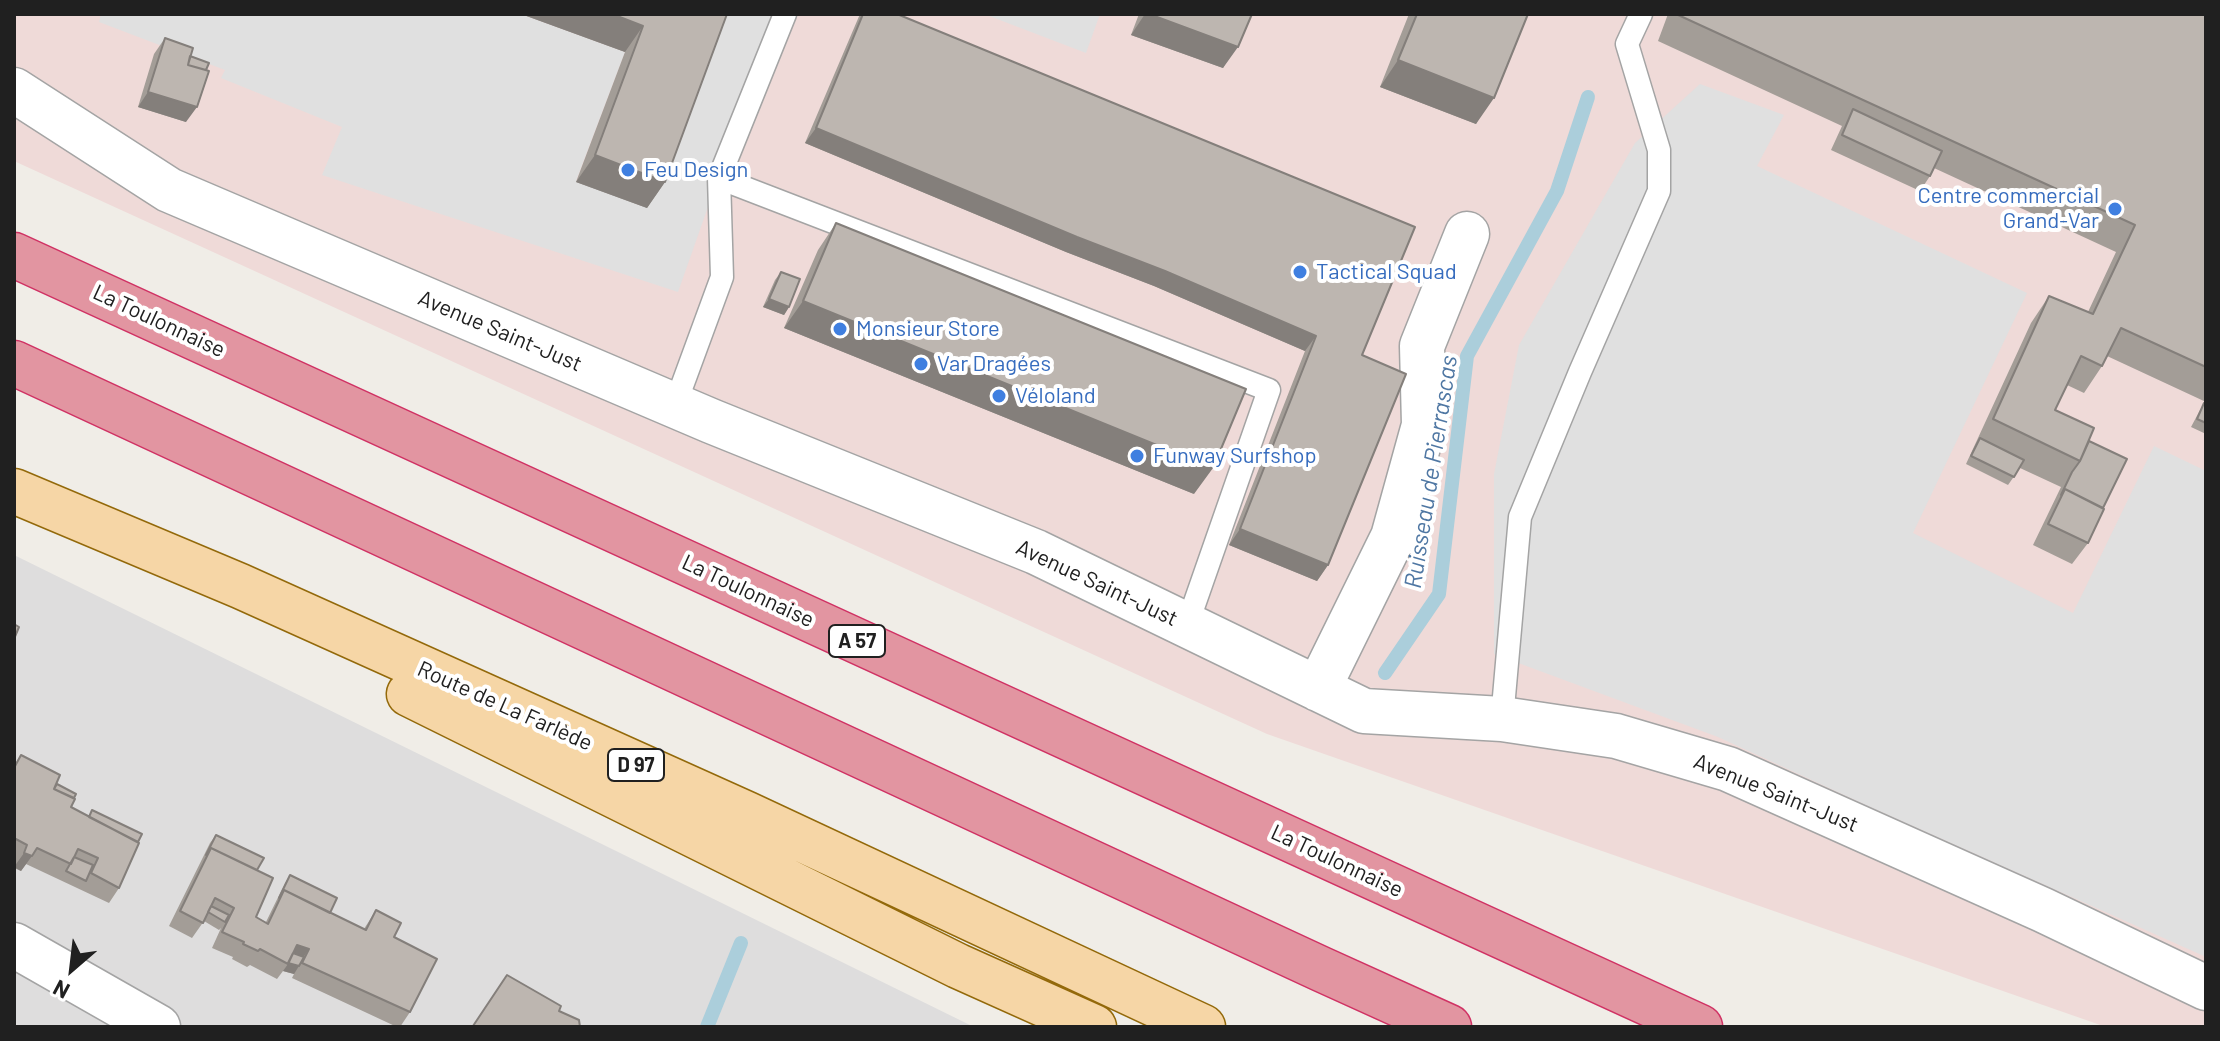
<!DOCTYPE html>
<html>
<head>
<meta charset="utf-8">
<style>
  body { margin:0 }
  #map { position:relative; width:2220px; height:1041px; overflow:hidden; background:#f0ede7; font-family:Barlow,sans-serif }
  canvas { display:block }
  .frame { position:absolute; inset:0; border:16px solid #202020; pointer-events:none }
  .north { position:absolute; left:32px; top:929px; width:80px; height:80px; -webkit-text-stroke:6px #fff; paint-order:stroke; rotate:208deg; font-size:22px; font-weight:700; line-height:32px; text-align:center; color:#202020 }
  .north::after { content:''; display:block; margin:auto; width:28px; height:36px; background:#202020; clip-path:polygon(50% 0,100% 100%,50% 72%,0 100%) }
</style>
</head>
<body>
<div id="map">
<canvas width="2220" height="1041"></canvas>
<div class="frame"></div>
<div class="north">N</div>
</div>
<script>
const c = document.querySelector('canvas').getContext('2d');
c.lineJoin = 'round';
function paint(path, color) { c.fillStyle = color; c.fill(path, 'evenodd'); }
function strokePath(path, color, width, dash) { c.strokeStyle = color; c.lineWidth = width; c.lineCap = dash ? 'butt' : 'round'; c.setLineDash(dash || []); c.stroke(path); }
function label(font, color, halo, rows, align = 'center') {
  c.font = font + ' Barlow,sans-serif'; c.lineWidth = 8; c.setLineDash([]); c.textBaseline = 'middle'; c.strokeStyle = halo; c.fillStyle = color; for (const [text, x, y, turn = 0] of rows) {
    c.save(); c.translate(x, y); c.rotate((+turn || 0) * Math.PI / 180); c.textAlign = isNaN(turn) ? turn : align; if (halo) c.strokeText(text, 0, 0); c.fillText(text, 0, 0); c.restore();
  }
}
paint(new Path2D(`
  M 14,555 L 974,1027 L 14,1027 Z`), '#dedddd');
paint(new Path2D(`
  M 14,14 L 2206,14 L 2206,1027 L 2106,1027 L 1267,734 L 14,161 Z`), '#efdad8');
paint(new Path2D(`
  M 101,14 L 521,14 L 625,52 L 576,181 L 719,14 L 767,14 L 775,17 L 678,292 L 322,175 L 342,127 L 221,78 L 225,70 L 99,22 Z
  M 984,14 L 1100,14 L 1086,53 Z
  M 1700,84 L 1784,115 L 1757,166 L 2027,293 L 1913,533 L 2073,613 L 2154,446 L 2206,471 L 2206,957 L 1868,806 L 1718,737 L 1494,654 L 1494,474 L 1519,345 L 1635,143 Z`), '#e0e0e0');
strokePath(new Path2D(`
  M 1385,673 L 1439,594 L 1467,356 L 1557,191 L 1588,97
  M 707,1027 L 741,943`), '#abcedb', 14);
const lane = new Path2D(`
  M 719,178 L 1269,390 L 1187,625
  M 675,405 L 722,277 L 719,178 L 785,14
  M 1502,719 L 1520,517 L 1580,372 L 1659,191 L 1659,150 L 1627,44 L 1641,14`);
const street = new Path2D(`
  M 14,90 L 169,190 L 711,421 L 1036,552 L 1364,711 L 1502,719 L 1616,736 L 1728,769 L 2043,910 L 2206,988
  M 1318,689 L 1393,537 L 1424,425 L 1422,346 L 1467,234
  M 14,945 L 158,1027`);
const primary = new Path2D(`
  M 14,491 L 240,586 L 747,814 L 1203,1027
  M 409,694 L 958,966 L 1094,1027`);
const highway = new Path2D(`
  M 14,255 L 1700,1027
  M 14,363 L 1321,969 L 1449,1027`);
strokePath(lane, '#a4a4a4', 25);
strokePath(street, '#a4a4a4', 47);
strokePath(primary, '#93690a', 47);
strokePath(highway, '#d03264', 47);
strokePath(lane, '#fff', 22);
strokePath(street, '#fff', 44);
strokePath(primary, '#f6d6a6', 44);
strokePath(highway, '#e295a1', 44);
paint(new Path2D(`
  M 521,14 L 727,14 L 665,182 L 647,208 L 576,182 L 625,52 Z
  M 860,14 L 897,14 L 1362,355 L 1328,565 L 1317,581 L 1229,545 L 1305,351 L 1154,286 L 1066,252 L 805,143 Z
  M 1139,14 L 1252,14 L 1223,68 L 1131,35 Z
  M 1409,14 L 1528,14 L 1476,124 L 1380,87 Z
  M 1668,14 L 2206,14 L 2206,402 L 2107,356 L 2102,366 L 2084,393 L 2067,385 L 2055,410 L 2089,441 L 2103,508 L 2088,543 L 2072,564 L 2033,545 L 2061,487 L 2020,468 L 2008,485 L 1966,464 L 2031,323 L 2049,296 L 2088,312 L 2116,252 L 1934,168 L 1930,176 L 1920,191 L 1831,150 L 1842,126 L 1658,41 Z
  M 165,38 L 190,56 L 186,122 L 138,107 L 154,54 Z
  M 836,223 L 1194,494 L 784,328 L 818,250 Z
  M 781,272 L 789,307 L 784,315 L 763,307 L 775,280 Z
  M 2204,403 L 2206,404 L 2206,434 L 2191,427 L 2199,412 Z
  M 21,755 L 57,784 L 119,888 L 109,903 L 26,864 L 21,871 L 14,868 L 16,860 L 14,859 L 14,765 Z
  M 216,835 L 257,870 L 256,917 L 266,922 L 285,883 L 290,875 L 330,913 L 364,929 L 376,910 L 394,937 L 410,1012 L 400,1027 L 397,1027 L 292,978 L 294,974 L 283,971 L 277,979 L 250,965 L 247,967 L 232,959 L 233,957 L 212,948 L 221,928 L 219,930 L 204,921 L 192,938 L 169,926 L 210,843 Z`), '#a39d97');
paint(new Path2D(`
  M 521,14 L 612,14 L 643,26 L 625,52 Z
  M 1145,14 L 1149,14 L 1238,47 L 1223,68 L 1131,35 Z
  M 1398,60 L 1494,98 L 1476,124 L 1380,87 Z
  M 148,92 L 197,107 L 186,122 L 138,107 Z
  M 816,128 L 1165,271 L 1316,336 L 1305,351 L 1154,286 L 1066,252 L 805,143 Z
  M 595,155 L 665,182 L 647,208 L 576,182 Z
  M 769,299 L 789,307 L 784,315 L 763,307 Z
  M 803,301 L 1213,468 L 1194,494 L 784,328 Z
  M 1240,529 L 1328,565 L 1317,581 L 1229,545 Z
  M 24,853 L 32,856 L 21,871 L 14,867 Z
  M 297,945 L 309,949 L 298,965 L 288,961 Z
  M 287,962 L 299,966 L 294,974 L 283,971 L 288,964 Z`), '#847f7b');
const building = new Path2D(`
  M 612,14 L 727,14 L 665,182 L 595,155 L 643,26 Z
  M 863,14 L 897,14 L 1415,227 L 1362,355 L 1406,374 L 1328,565 L 1240,529 L 1316,336 L 1165,271 L 1077,237 L 816,128 Z
  M 1149,14 L 1252,14 L 1238,47 Z
  M 1417,14 L 1528,14 L 1494,98 L 1398,60 Z
  M 1676,14 L 2206,14 L 2206,367 L 2121,328 L 2102,366 L 2081,356 L 2055,410 L 2094,428 L 2080,461 L 1993,419 L 2049,296 L 2093,314 L 2135,225 Z
  M 165,38 L 193,48 L 188,65 L 209,71 L 197,107 L 148,92 Z
  M 190,56 L 209,63 L 206,70 L 188,65 Z
  M 1853,109 L 1942,151 L 1930,176 L 1842,135 Z
  M 836,223 L 1246,389 L 1213,468 L 803,301 Z
  M 781,272 L 800,279 L 789,307 L 769,299 Z
  M 2204,403 L 2206,404 L 2206,423 L 2197,419 Z
  M 1980,438 L 2024,460 L 2014,477 L 1971,456 Z
  M 2089,441 L 2127,459 L 2103,508 L 2065,489 L 2061,495 L 2072,472 L 2080,461 Z
  M 2065,489 L 2104,509 L 2088,543 L 2048,524 Z
  M 14,624 L 19,627 L 14,639 Z
  M 21,755 L 60,775 L 54,789 L 75,799 L 71,807 L 139,843 L 119,888 L 91,873 L 98,858 L 78,849 L 71,864 L 37,848 L 32,856 L 24,853 L 27,845 L 14,838 L 14,768 Z
  M 57,784 L 76,794 L 74,798 L 54,789 Z
  M 92,810 L 142,834 L 138,842 L 89,817 Z
  M 216,835 L 264,858 L 257,870 L 211,848 L 206,855 Z
  M 211,848 L 273,878 L 256,917 L 268,924 L 284,890 L 366,930 L 376,910 L 401,923 L 394,937 L 437,959 L 410,1012 L 302,963 L 309,949 L 297,945 L 288,964 L 260,949 L 258,951 L 243,944 L 244,942 L 222,932 L 234,908 L 215,898 L 203,923 L 180,911 Z
  M 74,857 L 93,865 L 86,881 L 66,871 Z
  M 290,875 L 337,898 L 330,913 L 284,890 L 279,898 Z
  M 211,906 L 229,915 L 225,922 L 208,912 Z
  M 293,953 L 304,957 L 299,966 L 288,963 Z
  M 507,975 L 561,1006 L 559,1011 L 579,1020 L 580,1027 L 475,1027 L 473,1026 Z`);
paint(building, '#bdb6b0');
strokePath(building, '#847f7b', 2);
for (const [x, y, r, color] of [
  [628,170,8,"#3f7fe0"],
  [2115,209,8,"#3f7fe0"],
  [1300,272,8,"#3f7fe0"],
  [840,329,8,"#3f7fe0"],
  [921,364,8,"#3f7fe0"],
  [999,396,8,"#3f7fe0"],
  [1137,456,8,"#3f7fe0"]
]) { const dot = new Path2D(); dot.arc(x, y, r, 0, 2 * Math.PI); c.fillStyle = color; c.fill(dot); strokePath(dot, '#fff', 3); }
for (const [x, y, w] of [
  [857,641,56],
  [636,765,56]
]) { const box = new Path2D(); box.roundRect(x - w / 2, y - 16, w, 32, 6); c.fillStyle = '#fff'; c.fill(box); strokePath(box, '#202020', 2); }
label('bold 20px', '#202020', null, [
  ["A 57",857,641],
  ["D 97",636,765]
]);
label('22px', '#366cbe', '#fff', [
  ["Feu Design",644,170],
  ["Centre commercial",2099,196,"right"],
  ["Grand-Var",2099,221,"right"],
  ["Tactical Squad",1316,272],
  ["Monsieur Store",856,329],
  ["Var Dragées",937,364],
  ["Véloland",1015,396],
  ["Funway Surfshop",1153,456]
], 'left');
label('22px', '#202020', '#fff', [
  ["La Toulonnaise",159,321,25],
  ["Avenue Saint-Just",500,331,23],
  ["Avenue Saint-Just",1097,583,25],
  ["La Toulonnaise",748,591,25],
  ["Route de La Farlède",505,706,24],
  ["Avenue Saint-Just",1776,793,22],
  ["La Toulonnaise",1337,861,25]
]);
label('italic 24px', '#4f77a3', '#fff', [
  ["Ruisseau de Pierrascas",1431,472,-81]
]);
</script>
</body>
</html>
